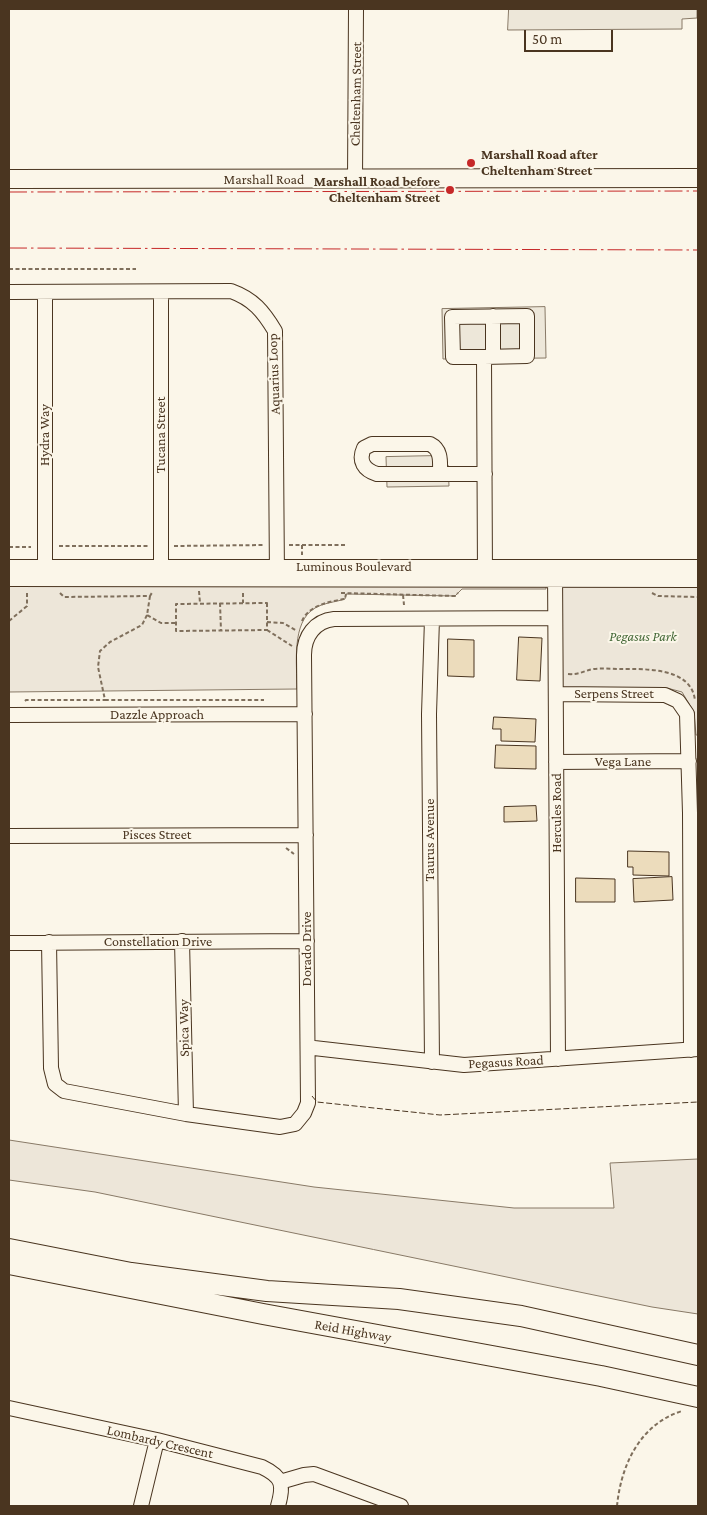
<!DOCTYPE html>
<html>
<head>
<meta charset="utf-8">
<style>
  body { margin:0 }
  #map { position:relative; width:707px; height:1515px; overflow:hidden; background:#fbf6e9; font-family:"Crimson Pro",serif }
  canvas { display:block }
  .frame { position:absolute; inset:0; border:10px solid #4a3520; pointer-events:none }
  .scale { position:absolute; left:524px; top:30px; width:89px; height:22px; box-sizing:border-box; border:2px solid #4a3520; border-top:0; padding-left:6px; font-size:15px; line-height:18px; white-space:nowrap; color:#4a3520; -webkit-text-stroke:4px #fbf6e9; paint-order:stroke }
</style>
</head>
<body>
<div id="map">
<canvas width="707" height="1515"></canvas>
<div class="frame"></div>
<div class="scale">50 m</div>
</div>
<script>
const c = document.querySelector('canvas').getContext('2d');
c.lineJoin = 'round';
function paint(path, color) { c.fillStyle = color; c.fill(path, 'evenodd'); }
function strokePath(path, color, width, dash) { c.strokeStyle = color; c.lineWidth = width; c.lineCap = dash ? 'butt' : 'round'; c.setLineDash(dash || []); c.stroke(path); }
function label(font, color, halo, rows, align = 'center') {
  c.font = font + ' "Crimson Pro",serif'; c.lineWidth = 4; c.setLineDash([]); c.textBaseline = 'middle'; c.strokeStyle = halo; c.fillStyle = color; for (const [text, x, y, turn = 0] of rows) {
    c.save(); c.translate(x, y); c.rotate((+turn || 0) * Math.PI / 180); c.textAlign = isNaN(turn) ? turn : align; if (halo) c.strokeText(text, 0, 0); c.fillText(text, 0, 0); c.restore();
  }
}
const green = new Path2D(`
  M 9,580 L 546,580 L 546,589 L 462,589 L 455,596 L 346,594 L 345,599 C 336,602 323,603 315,608 C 291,622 297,664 297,689 L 9,692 Z
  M 698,586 L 698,735 L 696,735 L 694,712 L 682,692 L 667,688 L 562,688 L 560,587 Z
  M 9,1140 L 314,1187 L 514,1208 L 614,1208 L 610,1163 L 698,1159 L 698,1314 L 652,1307 L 95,1192 L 9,1180 Z`);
paint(green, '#ede6d9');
strokePath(green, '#887966', 1);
const parking = new Path2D(`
  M 509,9 L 697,9 L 697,18 L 682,19 L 682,29 L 508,30 Z
  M 545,307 L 546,358 L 443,359 L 442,309 Z
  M 434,456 L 434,465 L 448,465 L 449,486 L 387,487 L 386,457 Z`);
paint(parking, '#ede7d9');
strokePath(parking, '#887966', 1);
const building = new Path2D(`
  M 519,637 L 542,638 L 540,681 L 517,680 Z
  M 448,639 L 474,640 L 474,677 L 448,676 Z
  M 494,717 L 536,719 L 535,742 L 501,741 L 501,729 L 493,729 Z
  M 496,745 L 536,746 L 536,769 L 495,768 Z
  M 536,806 L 537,821 L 504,822 L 504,807 Z
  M 628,851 L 669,852 L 669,876 L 633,875 L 633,867 L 628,867 Z
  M 672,877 L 673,900 L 634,902 L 633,879 Z
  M 576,878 L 615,879 L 615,902 L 576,902 Z`);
paint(building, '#ecdcbc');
strokePath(building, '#4a3520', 1);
const minor = new Path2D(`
  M 355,180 L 356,9
  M 9,292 L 231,291 C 253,299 263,311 275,331 L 277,576
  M 45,292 L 45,574
  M 161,292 L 161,574
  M 493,316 L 493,356
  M 484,357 L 527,356 L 527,316 L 452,317 L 453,357 L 484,357 L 485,577
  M 440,474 C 440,462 442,450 430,444 L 372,444 L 364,448 C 358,461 364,470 377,474 L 485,474
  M 9,567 L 698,567
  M 555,571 L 558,1059
  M 9,579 L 698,580
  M 432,619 L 429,714 L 432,1062
  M 556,694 L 665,695 L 678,701 L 687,714 L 690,813 L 691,1050
  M 9,715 L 305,714
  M 556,762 L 689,761
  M 9,836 L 306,835
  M 182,941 L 186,1114
  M 49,942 L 51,1068 L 55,1084 L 64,1091 L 186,1114 L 280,1127 L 295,1124 L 304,1113 L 308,1103 L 304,655 C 304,636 315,621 334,619 L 555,618
  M 9,943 L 307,941
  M 314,1048 L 464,1065 L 698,1049
  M 9,1408 L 157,1440 L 262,1467 C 283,1477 284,1485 278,1506
  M 280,1482 L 304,1475 L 314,1474 L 401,1506
  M 141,1506 L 157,1440`);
const major = new Path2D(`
  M 9,179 L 698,178`);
const highway = new Path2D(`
  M 9,1249 L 131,1273 L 267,1291 L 399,1299 L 521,1316 L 698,1355
  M 9,1264 L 263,1314 L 601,1376 L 698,1397`);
strokePath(minor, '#4a3520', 16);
strokePath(major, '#4a3520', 20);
strokePath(highway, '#4a3520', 22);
strokePath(new Path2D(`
  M 9,269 L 136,269
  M 289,545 L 347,545
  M 302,545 L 302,555
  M 59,546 L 149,546
  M 174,546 L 264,545
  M 9,547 L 31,547
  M 199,591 L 200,603
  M 60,593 L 64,597 L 150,596 L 153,591
  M 243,593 L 243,603
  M 341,593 L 455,596 L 458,593
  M 652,593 L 658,596 L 698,597
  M 403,595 L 404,605
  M 150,596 L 147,615 L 161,623 L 176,623
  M 220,603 L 221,631
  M 267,603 L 267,630 L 176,631 L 176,604 Z
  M 147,615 L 142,625 L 110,642 L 100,651 L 98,667 L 105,700 L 264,700
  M 9,621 L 27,606 L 27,591
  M 302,621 C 308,606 330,601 345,599 L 346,594
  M 267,622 L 283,623 L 297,631
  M 267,630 L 292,646
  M 568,674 C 580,675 585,670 594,669 C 603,668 612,669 621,669 C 645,669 692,667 695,701
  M 25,701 L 26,700 L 105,700
  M 286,848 L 294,854
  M 617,1506 C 621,1465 640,1424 682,1411`), '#7f6f5c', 2, [4, 2.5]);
strokePath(minor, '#fbf6e9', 14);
strokePath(major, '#fbf6e9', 18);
strokePath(highway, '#fbf6e9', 20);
strokePath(new Path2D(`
  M 312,1096 L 317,1102 L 440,1115 L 698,1102`), '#4a3520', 1, [6, 2.5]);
strokePath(new Path2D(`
  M 9,192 L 698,191
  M 9,248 L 698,250`), '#c62828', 1, [18, 4, 2.5, 4]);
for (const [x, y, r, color] of [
  [471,163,5,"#c62828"],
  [450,190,5,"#c62828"]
]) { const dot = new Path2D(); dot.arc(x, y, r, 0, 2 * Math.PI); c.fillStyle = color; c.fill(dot); strokePath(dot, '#fbf6e9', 2); }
label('14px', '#4a3520', '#fbf6e9', [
  ["Cheltenham Street",356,94,-89],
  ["Marshall Road",264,180],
  ["Aquarius Loop",274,374,-92],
  ["Hydra Way",45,435,-90],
  ["Tucana Street",161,435,-90],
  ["Luminous Boulevard",354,567],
  ["Serpens Street",614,694],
  ["Dazzle Approach",157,715],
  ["Vega Lane",623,762],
  ["Hercules Road",557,813,-90],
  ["Pisces Street",157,835],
  ["Taurus Avenue",430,840,-90],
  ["Constellation Drive",158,942],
  ["Dorado Drive",307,949,-90],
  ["Spica Way",184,1028,-91],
  ["Pegasus Road",506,1062,-3],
  ["Reid Highway",353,1331,10],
  ["Lombardy Crescent",160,1442,13]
]);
label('bold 14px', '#4a3520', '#fbf6e9', [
  ["Marshall Road after",481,155],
  ["Cheltenham Street",481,171],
  ["Marshall Road before",440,182,"right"],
  ["Cheltenham Street",440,198,"right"]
], 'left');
label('italic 14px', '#436837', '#fbf6e9', [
  ["Pegasus Park",643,637]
]);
</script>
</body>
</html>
